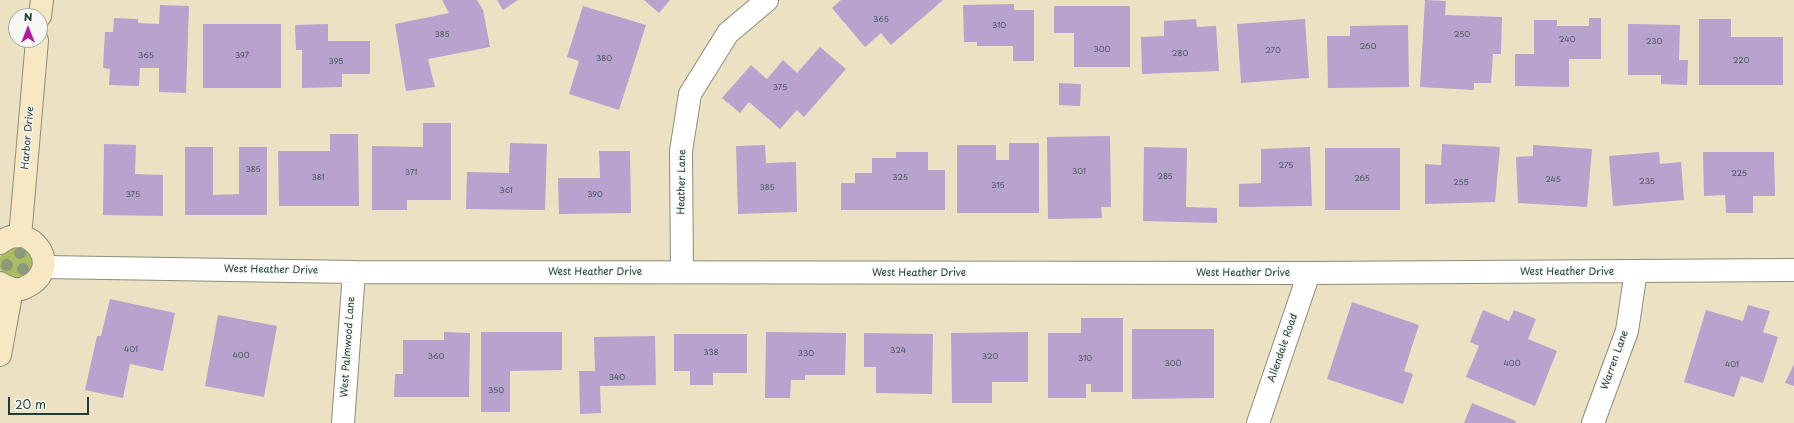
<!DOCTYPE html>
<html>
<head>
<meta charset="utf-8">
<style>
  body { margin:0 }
  #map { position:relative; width:1794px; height:423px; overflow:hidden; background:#ece1c2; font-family:"Playpen Sans",sans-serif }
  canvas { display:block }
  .north { position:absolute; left:8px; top:8px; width:40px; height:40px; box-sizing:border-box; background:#f6f6f2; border:1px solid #a0aca6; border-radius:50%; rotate:0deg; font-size:11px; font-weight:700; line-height:16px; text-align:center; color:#1f3d34 }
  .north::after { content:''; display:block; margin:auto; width:14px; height:18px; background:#b5179e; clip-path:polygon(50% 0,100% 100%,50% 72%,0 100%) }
  .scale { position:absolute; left:8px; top:397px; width:81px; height:18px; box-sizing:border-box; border:2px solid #1f3d34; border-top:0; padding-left:5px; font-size:12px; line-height:14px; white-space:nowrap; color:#1f3d34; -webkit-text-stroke:3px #f6f6f2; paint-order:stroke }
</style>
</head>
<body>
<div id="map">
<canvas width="1794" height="423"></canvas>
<div class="north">N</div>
<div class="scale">20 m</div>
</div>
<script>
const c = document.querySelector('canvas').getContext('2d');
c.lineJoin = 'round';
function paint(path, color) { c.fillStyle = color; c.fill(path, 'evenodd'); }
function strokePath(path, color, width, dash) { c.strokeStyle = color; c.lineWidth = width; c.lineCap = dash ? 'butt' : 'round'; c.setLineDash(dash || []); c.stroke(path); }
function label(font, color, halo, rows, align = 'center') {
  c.font = font + ' "Playpen Sans",sans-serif'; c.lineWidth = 3; c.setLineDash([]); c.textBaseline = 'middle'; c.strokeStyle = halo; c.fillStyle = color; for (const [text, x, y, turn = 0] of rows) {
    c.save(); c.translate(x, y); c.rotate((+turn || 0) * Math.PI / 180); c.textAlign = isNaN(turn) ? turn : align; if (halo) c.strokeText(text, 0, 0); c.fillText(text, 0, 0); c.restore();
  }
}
paint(new Path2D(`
  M-1 263a17 17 0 1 1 34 0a17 17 0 1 1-34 0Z`), '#abbd61');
paint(new Path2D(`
  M 442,0 L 477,0 L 483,10 L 490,47 L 428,59 L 435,87 L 406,91 L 395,24 L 449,13 Z
  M 497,0 L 518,0 L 503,10 Z
  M 644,0 L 670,0 L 659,13 Z
  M 841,0 L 943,0 L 891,45 L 881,33 L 865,47 L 832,8 Z
  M 1425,0 L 1446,1 L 1445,15 L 1502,17 L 1501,54 L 1493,54 L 1491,83 L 1474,83 L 1474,90 L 1420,87 Z
  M 1014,4 L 1014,10 L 1034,10 L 1034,61 L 1013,61 L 1013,46 L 977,46 L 977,42 L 964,42 L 963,5 Z
  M 160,5 L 189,6 L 186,93 L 159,92 L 159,68 L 140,68 L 139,86 L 109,85 L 110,69 L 103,68 L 105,32 L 113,32 L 114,18 L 138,19 L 138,23 L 159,24 Z
  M 583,6 L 646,25 L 619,110 L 569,94 L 579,61 L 567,57 Z
  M 1054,6 L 1130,6 L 1130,67 L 1074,67 L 1074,33 L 1054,33 Z
  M 1589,18 L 1601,18 L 1601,59 L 1569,59 L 1569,87 L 1515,86 L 1515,54 L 1534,54 L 1534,20 L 1557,20 L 1557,26 L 1589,26 Z
  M 1196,19 L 1197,27 L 1216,26 L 1219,71 L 1142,74 L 1141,37 L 1164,36 L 1164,21 Z
  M 1305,19 L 1309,78 L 1241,83 L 1237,24 Z
  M 1699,19 L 1731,19 L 1731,37 L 1783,37 L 1783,85 L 1699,85 Z
  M 203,24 L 281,24 L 281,88 L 203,88 Z
  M 328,24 L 328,41 L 370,41 L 370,74 L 342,74 L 342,87 L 302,88 L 302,50 L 296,50 L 295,25 Z
  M 1628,24 L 1680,25 L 1679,60 L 1688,60 L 1687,85 L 1661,84 L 1661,75 L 1628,75 Z
  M 1408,25 L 1409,87 L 1328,88 L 1327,36 L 1350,36 L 1350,26 Z
  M 820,47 L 846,69 L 804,117 L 797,110 L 780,129 L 749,102 L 740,113 L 722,98 L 751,65 L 767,79 L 783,60 L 797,73 Z
  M 1059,83 L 1081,84 L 1080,106 L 1059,105 Z
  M 423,123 L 451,123 L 451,200 L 407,200 L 407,210 L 372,210 L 372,146 L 423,147 Z
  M 330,134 L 358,134 L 359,206 L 279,206 L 278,151 L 330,151 Z
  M 1110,136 L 1111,207 L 1101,207 L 1102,218 L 1048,219 L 1047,137 Z
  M 510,143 L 547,144 L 545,210 L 466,209 L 467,172 L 509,173 Z
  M 1009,143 L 1039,143 L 1039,213 L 957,213 L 957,145 L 996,145 L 996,160 L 1009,160 Z
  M 104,144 L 136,145 L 135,174 L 163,175 L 163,216 L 103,215 Z
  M 1442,144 L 1500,147 L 1495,202 L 1425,204 L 1425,164 L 1441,165 Z
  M 765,145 L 766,163 L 796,162 L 797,212 L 738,214 L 736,146 Z
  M 1533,145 L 1592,149 L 1587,207 L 1518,203 L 1516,157 L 1533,156 Z
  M 185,147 L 213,147 L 213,195 L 239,194 L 239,147 L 267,147 L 267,215 L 185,215 Z
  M 1144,147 L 1187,148 L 1186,207 L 1217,208 L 1217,223 L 1143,221 Z
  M 1310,147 L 1312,206 L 1239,207 L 1239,184 L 1261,183 L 1261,149 Z
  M 1325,148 L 1400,148 L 1400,210 L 1325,210 Z
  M 599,151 L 630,151 L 631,213 L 559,214 L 558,178 L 600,178 Z
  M 896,152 L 928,152 L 928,170 L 945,170 L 945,210 L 841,210 L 841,183 L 855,183 L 855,173 L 872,173 L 872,158 L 896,158 Z
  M 1659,152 L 1660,164 L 1681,162 L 1684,200 L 1613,206 L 1609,156 Z
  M 1703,152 L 1774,152 L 1775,196 L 1753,196 L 1753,213 L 1726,213 L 1725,195 L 1704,196 Z
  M 110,299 L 175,313 L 163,371 L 130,364 L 123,398 L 85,390 L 97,336 L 101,336 Z
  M 1352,302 L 1419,325 L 1404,371 L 1413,374 L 1403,404 L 1327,379 Z
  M 1748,305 L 1770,311 L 1763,332 L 1778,337 L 1763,383 L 1741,376 L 1734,397 L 1684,382 L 1706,310 L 1743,321 Z
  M 1483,310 L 1509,321 L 1514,310 L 1536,319 L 1528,339 L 1557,351 L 1535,406 L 1466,377 L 1479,346 L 1470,342 Z
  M 218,315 L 277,326 L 264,397 L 205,386 Z
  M 1081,318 L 1123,318 L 1123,392 L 1091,392 L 1091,384 L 1086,384 L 1086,398 L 1048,398 L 1048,333 L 1081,333 Z
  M 1132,329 L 1214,329 L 1214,398 L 1132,399 Z
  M 444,332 L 470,333 L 469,397 L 394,397 L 395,374 L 403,374 L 403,340 L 444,340 Z
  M 481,332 L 562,332 L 562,370 L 510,371 L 510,412 L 481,412 Z
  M 766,332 L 846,333 L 845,375 L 805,375 L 805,380 L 791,380 L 790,398 L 765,398 Z
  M 1028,332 L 1028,382 L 992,382 L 992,403 L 952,403 L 951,333 Z
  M 864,333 L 933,334 L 932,394 L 876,393 L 876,367 L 864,367 Z
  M 674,334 L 747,334 L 747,373 L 713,373 L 713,385 L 690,385 L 690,371 L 674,371 Z
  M 655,336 L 656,385 L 600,386 L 601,413 L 580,414 L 579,371 L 595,371 L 594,337 Z
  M 1794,364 L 1794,386 L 1785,383 Z
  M 1472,403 L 1516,421 L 1515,423 L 1464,423 Z`), '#b8a2ce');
const street = new Path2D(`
  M 44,267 L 354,272 L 1309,273 L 1794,270
  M 682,272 L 681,151 L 690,94 L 728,33 L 767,0
  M 343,423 L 354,272
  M 1258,423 L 1309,273
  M 1593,423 L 1627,331 L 1636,271`);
const secondary = new Path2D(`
  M 40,16 L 42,0
  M 20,237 L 37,40
  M 0,243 C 30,218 66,268 26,287 C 18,292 7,288 0,283
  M 0,355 L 12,289`);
strokePath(street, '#868f7b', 24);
strokePath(secondary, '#868f7b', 24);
strokePath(street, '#fff', 22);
strokePath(secondary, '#f7e8c3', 22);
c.fillStyle = '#8e987a';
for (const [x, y] of [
  [20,253],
  [7,265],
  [23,269]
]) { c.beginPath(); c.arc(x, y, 6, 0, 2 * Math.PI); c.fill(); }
label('8px', '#45565a', null, [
  ["365",881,20],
  ["310",999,26],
  ["385",442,35],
  ["250",1462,35],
  ["240",1567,40],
  ["230",1654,42],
  ["260",1368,47],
  ["300",1102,50],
  ["270",1273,51],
  ["280",1180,54],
  ["365",146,56],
  ["397",242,56],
  ["380",604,59],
  ["220",1741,61],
  ["395",336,62],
  ["375",780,88],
  ["275",1286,166],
  ["385",253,170],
  ["301",1079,172],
  ["371",411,173],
  ["225",1739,174],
  ["285",1165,177],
  ["381",318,178],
  ["325",900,178],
  ["265",1362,179],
  ["245",1553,180],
  ["235",1647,182],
  ["255",1461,183],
  ["315",998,186],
  ["385",767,188],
  ["361",506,191],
  ["375",133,195],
  ["390",595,195],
  ["401",131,350],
  ["324",898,351],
  ["338",711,353],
  ["330",806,354],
  ["400",241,356],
  ["360",436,357],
  ["320",990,357],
  ["310",1085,359],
  ["300",1173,364],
  ["400",1512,364],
  ["401",1732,365],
  ["340",617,378],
  ["350",496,391]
]);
label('10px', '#1f3d34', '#f6f6f2', [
  ["Harbor Drive",28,138,-85],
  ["Heather Lane",682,182,-89],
  ["West Heather Drive",271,270,1],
  ["West Heather Drive",595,272],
  ["West Heather Drive",1567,272],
  ["West Heather Drive",919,273],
  ["West Heather Drive",1243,273],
  ["West Palmwood Lane",348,347,-86],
  ["Allendale Road",1283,348,-71],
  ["Warren Lane",1615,360,-70]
]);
</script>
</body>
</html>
